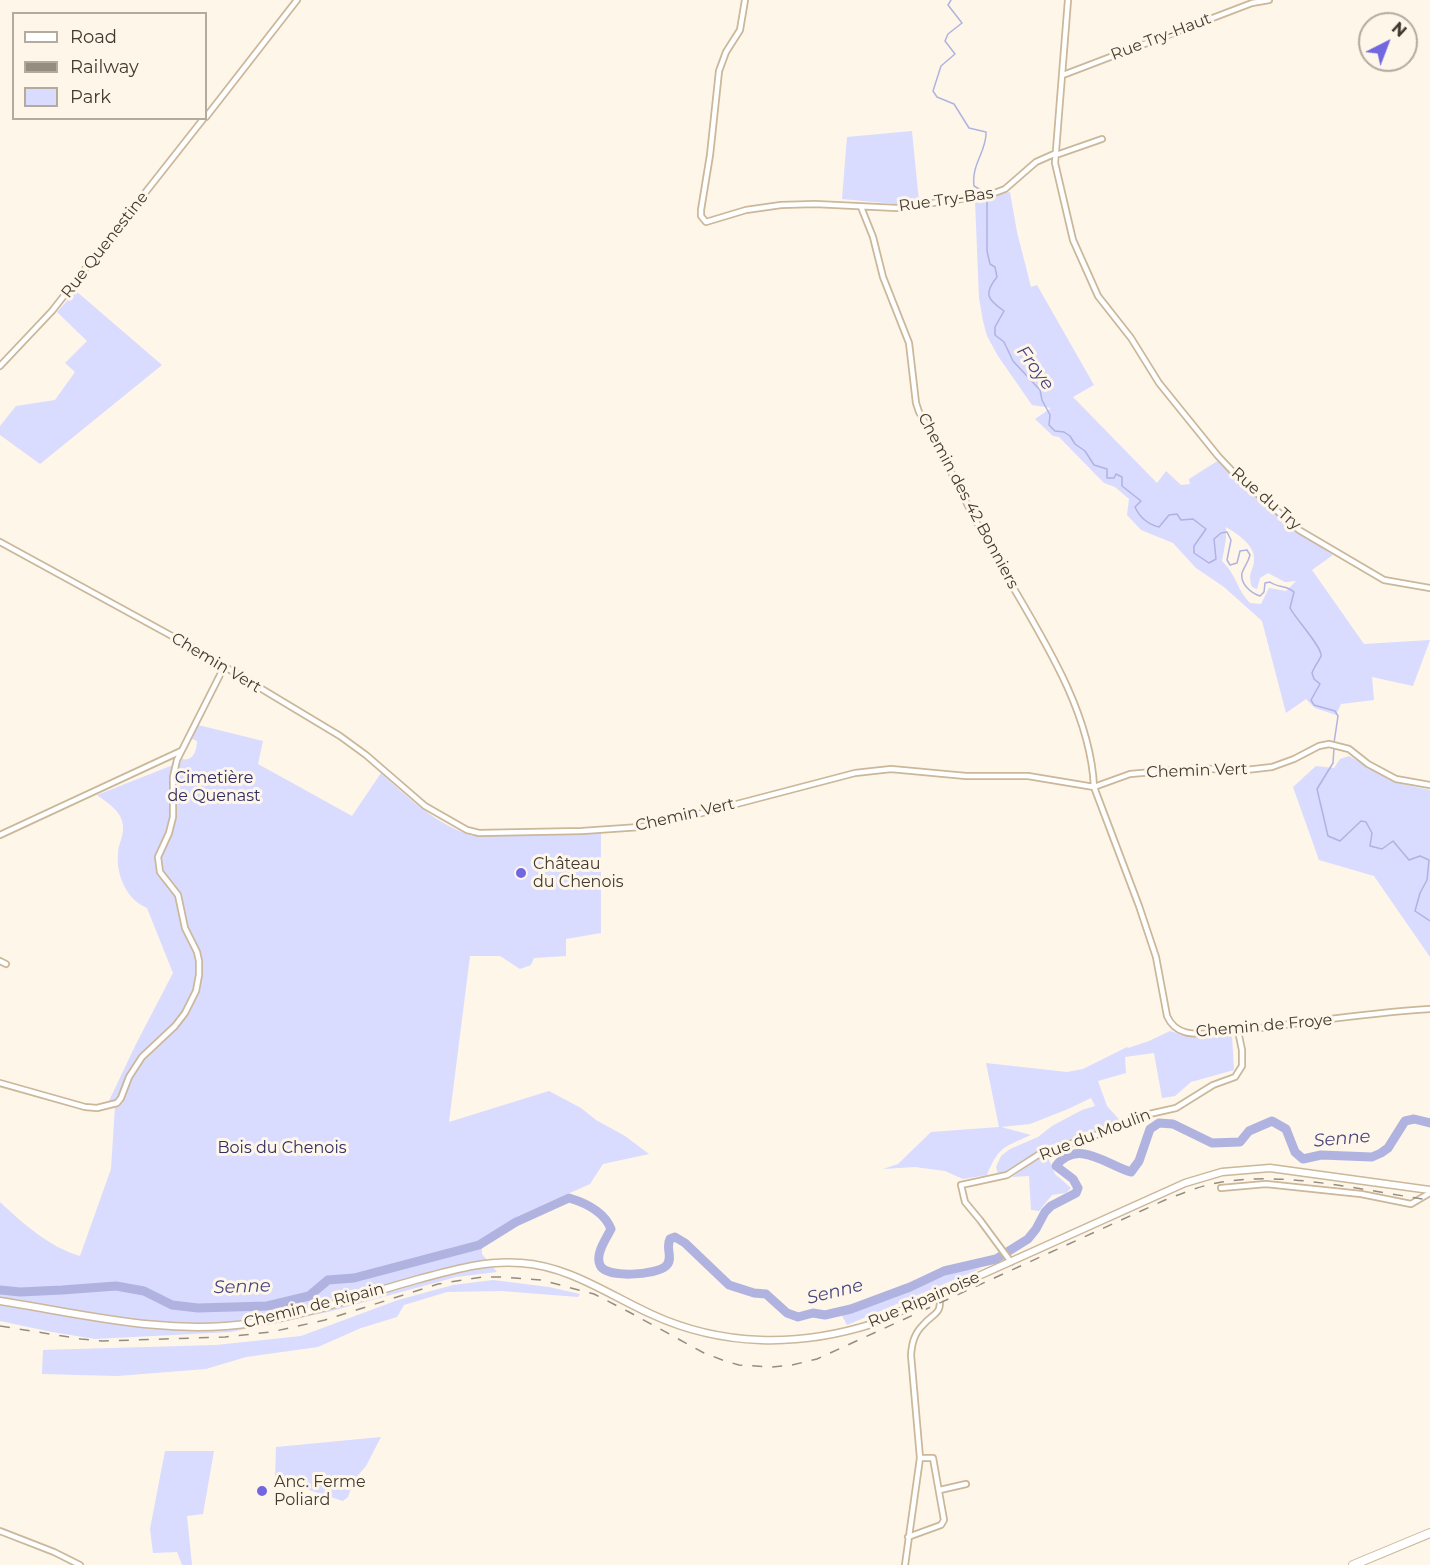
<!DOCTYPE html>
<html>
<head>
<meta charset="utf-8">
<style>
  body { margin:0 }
  #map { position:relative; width:1430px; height:1565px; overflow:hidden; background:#fef6e9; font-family:Montserrat,sans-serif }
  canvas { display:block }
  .legend { position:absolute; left:12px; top:12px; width:195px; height:108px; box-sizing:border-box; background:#fef6e9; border:2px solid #b3ab9e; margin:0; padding:8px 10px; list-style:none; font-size:18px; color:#423a2e }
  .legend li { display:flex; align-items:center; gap:12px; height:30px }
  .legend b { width:30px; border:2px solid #b3ab9e }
  .north { position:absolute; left:1358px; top:12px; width:60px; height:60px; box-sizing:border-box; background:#fef6e9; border:2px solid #b3ab9e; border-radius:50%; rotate:42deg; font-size:16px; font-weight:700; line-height:24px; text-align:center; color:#423a2e }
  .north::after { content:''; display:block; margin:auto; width:21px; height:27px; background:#7067e1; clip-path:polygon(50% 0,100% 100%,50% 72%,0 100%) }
</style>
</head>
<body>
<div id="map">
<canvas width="1430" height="1565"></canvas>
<ul class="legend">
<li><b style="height:8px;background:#fff"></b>Road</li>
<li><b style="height:8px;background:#958d80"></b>Railway</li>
<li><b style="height:16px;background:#d9dbff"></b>Park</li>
</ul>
<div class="north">N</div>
</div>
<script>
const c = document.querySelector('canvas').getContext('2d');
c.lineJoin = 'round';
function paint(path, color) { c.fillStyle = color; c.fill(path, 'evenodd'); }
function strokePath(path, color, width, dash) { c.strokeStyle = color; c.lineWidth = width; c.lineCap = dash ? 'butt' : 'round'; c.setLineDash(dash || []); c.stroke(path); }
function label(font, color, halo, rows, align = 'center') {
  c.font = font + ' Montserrat,sans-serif'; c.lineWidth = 6; c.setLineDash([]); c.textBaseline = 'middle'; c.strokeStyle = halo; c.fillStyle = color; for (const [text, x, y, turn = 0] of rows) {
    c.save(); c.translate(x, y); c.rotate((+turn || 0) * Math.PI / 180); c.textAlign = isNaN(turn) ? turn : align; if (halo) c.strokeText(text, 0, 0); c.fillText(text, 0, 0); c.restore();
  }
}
paint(new Path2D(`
  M 912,131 L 919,202 L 896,204 L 842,199 L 847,137 Z
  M 1010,192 L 1017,232 L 1031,287 L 1037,285 L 1094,385 L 1073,397 L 1157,483 L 1166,471 L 1181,485 L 1190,484 L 1189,479 L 1219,460 C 1252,496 1292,528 1333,555 L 1312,570 L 1364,644 L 1430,640 L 1413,686 L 1372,677 L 1374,700 L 1341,704 L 1336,715 L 1315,708 L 1306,699 L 1286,713 L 1262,621 L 1224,587 L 1196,568 L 1173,543 L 1141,530 L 1127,515 L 1129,499 L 1115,487 L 1104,483 L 1059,437 L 1053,436 L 1035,419 L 1051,408 L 1032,405 L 998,356 L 987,336 L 983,321 L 979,298 L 975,200 ZM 1226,527 C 1236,533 1255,545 1254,559 C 1254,572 1247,571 1252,587 L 1257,589 L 1260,578 L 1268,573 L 1285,582 L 1296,581 L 1286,591 L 1269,588 L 1261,604 L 1250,603 C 1237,590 1236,574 1222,561 L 1226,539 Z
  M 76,291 L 162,365 L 40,464 L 0,435 L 0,426 L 16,406 L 55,400 L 75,372 L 65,363 L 87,341 L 57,312 Z
  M 198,725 L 263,741 L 258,764 L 352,816 L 381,773 C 408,798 436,824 472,836 L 601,832 L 601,933 L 566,939 L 566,956 L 534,958 L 531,965 L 520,969 L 500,956 L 470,956 L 449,1122 L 549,1091 L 581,1108 L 596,1120 L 625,1136 L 649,1154 L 603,1164 L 590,1184 L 518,1216 L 482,1239 L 482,1254 L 497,1272 L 456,1277 L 328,1312 L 231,1332 L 95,1339 L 52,1332 L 0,1321 L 0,1202 C 22,1223 51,1248 80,1256 L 111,1169 L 115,1106 L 108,1103 L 136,1044 L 173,973 L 147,908 C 127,900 116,875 118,854 C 118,845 124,835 123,827 C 123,812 108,803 97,795 L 173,765 C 167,783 173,804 169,823 L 174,825 L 176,809 L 176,773 L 182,759 C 193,762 197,750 197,741 L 192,739 Z
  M 1349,756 L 1397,783 L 1430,790 L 1430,957 L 1374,876 L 1319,860 L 1293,787 L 1316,766 L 1334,768 L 1340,759 Z
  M 1170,1031 L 1190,1037 L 1232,1035 L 1234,1070 L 1191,1082 L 1175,1096 L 1162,1098 L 1154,1053 L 1125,1057 L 1126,1073 L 1098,1081 L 1107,1106 L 1123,1124 L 1040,1152 L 1014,1169 L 998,1174 L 996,1167 L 1001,1156 L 1010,1149 L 1038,1137 L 1052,1126 L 1082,1110 L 1095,1106 L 1091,1098 L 1068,1109 L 1030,1124 L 1001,1127 L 1031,1135 C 1004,1147 998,1147 987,1175 L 963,1179 L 945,1171 L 915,1167 L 883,1169 L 898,1164 L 931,1132 L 999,1127 L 986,1063 L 1067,1072 L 1083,1069 L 1127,1047 L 1128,1048 L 1149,1041 Z
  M 1047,1155 L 1055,1174 L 1071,1188 L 1066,1193 L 1052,1195 L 1039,1211 L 1031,1210 L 1029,1176 L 1012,1177 L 1040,1157 Z
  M 982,1268 L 847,1325 L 840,1312 L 944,1273 Z
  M 493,1280 L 549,1287 L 580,1294 L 578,1297 L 501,1291 L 447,1292 L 404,1305 L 397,1317 L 361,1328 L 318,1347 L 246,1357 L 206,1369 L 117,1376 L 42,1374 L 43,1350 L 216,1345 L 301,1336 L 398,1300 L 453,1285 Z
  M 381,1437 L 366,1466 L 354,1480 L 348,1497 L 343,1501 L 275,1479 L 276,1447 Z
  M 165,1451 L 214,1451 L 203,1514 L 187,1516 L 192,1565 L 182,1565 L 177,1552 L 153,1553 L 150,1529 Z`), '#d9dbff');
strokePath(new Path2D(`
  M 951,0 L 948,5 L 962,23 L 948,34 L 945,41 L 955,54 L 941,66 L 933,91 L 937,97 L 954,104 L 969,128 L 986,132 C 987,151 971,164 974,186 L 986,193
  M 987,197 L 987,251 L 990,264 L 995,267 L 997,277 C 983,294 988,300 1004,311 L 995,327 L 995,335 L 1004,342 L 1013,361 L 1040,390 L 1042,400 L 1050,415 L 1049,425 L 1055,431 L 1064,432 L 1070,436 L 1075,444 L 1085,451 L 1094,465 L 1107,469 L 1107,478 L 1114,478 L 1116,474 L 1122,477 L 1122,486 L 1141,501 L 1135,507 C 1140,518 1147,524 1159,527 L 1169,515 L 1177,514 L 1181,520 L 1193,519 L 1206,529 L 1194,546 L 1194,553 L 1209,563 L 1216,559 L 1214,539 L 1221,533 L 1227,532 L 1231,540 L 1227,560 L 1230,565 L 1237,563 L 1240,551 L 1247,550 L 1250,555 C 1248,563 1244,567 1242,573 C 1240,584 1251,593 1260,596 L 1264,592 L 1265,583 L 1270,582 C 1278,588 1287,585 1294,592 L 1290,608 C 1295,618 1323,648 1321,656 C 1319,661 1314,667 1312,673 L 1314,679 L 1320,684 L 1311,700 L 1314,705 L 1335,711 L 1338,716 L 1334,743
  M 1334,748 L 1333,763 L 1317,789 L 1328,836 L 1340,841 L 1361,821 L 1366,822 L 1372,833 L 1370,846 L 1382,849 L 1393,841 L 1409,860 L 1420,856 L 1429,860 L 1427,880 L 1420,893 L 1415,911 L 1430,921`), '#b0b3e0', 1.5);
strokePath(new Path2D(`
  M 0,1290 L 20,1292 L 62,1290 L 116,1286 L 144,1291 L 172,1305 L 198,1308 L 267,1306 L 309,1296 L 328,1280 L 354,1278 L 479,1245 L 516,1222 L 569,1198 C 586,1203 604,1211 611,1229 C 606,1239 595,1254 600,1265 C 606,1279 656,1275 666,1266 C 674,1259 665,1248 670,1239 L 675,1237 L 685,1243 L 729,1285 L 754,1293 L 766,1294 L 787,1313 L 798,1317 L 813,1313 L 825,1315 L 851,1309 L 910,1287 L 944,1271 L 996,1259 L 1028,1239 L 1036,1229 L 1045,1212 L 1051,1206 L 1076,1193 L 1078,1188 L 1073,1179 L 1056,1166 C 1077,1138 1107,1165 1131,1172 L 1139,1161 L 1150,1129 L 1159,1123 L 1173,1124 L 1212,1143 L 1240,1142 L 1249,1131 L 1272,1121 L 1286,1129 L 1295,1152 L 1303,1159 L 1321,1155 L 1372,1157 L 1381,1153 L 1388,1148 L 1405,1121 L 1414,1119 L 1430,1123`), '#b0b3e0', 9);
const minor = new Path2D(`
  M 745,0 L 740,30 L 726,52 L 719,71 L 710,155 L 701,210 L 701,216 L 706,222 L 746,210 L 781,205 L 815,204 L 897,208 L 989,195 L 1005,189 L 1036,162 L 1054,154 L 1059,154 L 1102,139
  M 1068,0 L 1055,163 L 1073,240 L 1098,296 L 1131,338 L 1159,383 L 1218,456 L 1236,475 L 1299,530 L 1384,580 L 1430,588
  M 1063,75 L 1252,3 L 1269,0
  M 206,117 L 297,0
  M 861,207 L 873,237 L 883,277 L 909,343 L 916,403 L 919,412 C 943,453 962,496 985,538 C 1025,613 1090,699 1094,787 L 1139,906 L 1156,957 L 1167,1016 C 1176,1037 1197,1034 1216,1033 C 1287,1026 1359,1013 1430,1009
  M 0,366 L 52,311 L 204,118
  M 0,542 L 192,647 L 340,736 L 366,755 L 425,806 L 467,830 L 479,833 L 582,831 L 640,827 L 687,817 L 855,773 L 891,769 L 966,776 L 1028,776 L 1094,787 L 1130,774 L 1200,768 L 1237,771 L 1272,767 L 1294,759 L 1319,746 L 1329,744 L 1349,749 L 1368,764 L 1396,779 L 1430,785
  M 0,835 L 181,751
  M 0,961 L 6,964
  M 0,1083 L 85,1107 L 97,1108 L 117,1103 L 121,1098 L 129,1077 L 142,1057 L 175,1026 L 185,1013 L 196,991 L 199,975 L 199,961 L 197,952 L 185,928 L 178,895 L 160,872 L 158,857 L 169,833 L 173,817 L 173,777 L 177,760 L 224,667
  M 1221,1188 L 1266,1184 L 1361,1194 L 1411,1204 L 1430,1193
  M 1011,1262 L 980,1220 L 965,1202 L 961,1185 L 1007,1175 L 1038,1155 L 1131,1123 L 1145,1115 L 1176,1108 L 1213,1085 L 1235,1077 L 1242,1066 L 1242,1050 L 1238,1031
  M 940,1490 L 966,1484
  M 0,1531 L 54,1552 L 80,1565
  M 908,1537 L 941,1525 L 944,1520 L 933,1458 L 920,1458
  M 905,1565 L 920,1458 L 911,1355 C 912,1343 914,1334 923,1325 C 934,1312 943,1315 939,1294`);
const tertiary = new Path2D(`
  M 0,1301 C 83,1314 168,1336 252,1323 C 308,1315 364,1294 419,1279 C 453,1270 485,1260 521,1263 C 569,1266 609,1295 651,1314 C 722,1347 799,1347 872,1324 L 1185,1183 L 1222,1172 L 1270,1168 L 1430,1190`);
const primary = new Path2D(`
  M 1353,1565 L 1430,1533`);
strokePath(minor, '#cbb799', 8);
strokePath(tertiary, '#cbb799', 9);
strokePath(primary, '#cbb799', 10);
strokePath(minor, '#fff', 4.5);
strokePath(tertiary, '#fff', 6);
strokePath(primary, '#fff', 8);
strokePath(new Path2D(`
  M 0,1326 L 81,1339 L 102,1341 L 225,1337 L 271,1332 L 325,1320 L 438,1284 L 482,1277 L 501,1277 L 541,1280 L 594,1294 L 629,1312 L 704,1353 L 725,1361 L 739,1365 L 771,1367 L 792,1365 L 817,1359 L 1165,1200 C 1183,1193 1202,1185 1222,1182 C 1289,1171 1364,1191 1430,1200`), '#958d80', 1.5, [10, 10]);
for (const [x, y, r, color] of [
  [521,873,6,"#7067e1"],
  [262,1491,6,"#7067e1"]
]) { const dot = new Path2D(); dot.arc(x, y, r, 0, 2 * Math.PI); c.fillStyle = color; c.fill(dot); strokePath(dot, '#fef6e9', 2); }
label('16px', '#423a2e', '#fef6e9', [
  ["Rue Try-Haut",1161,37,-21],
  ["Rue Try-Bas",946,200,-8],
  ["Rue Quenestine",105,245,-52],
  ["Rue du Try",1266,499,41],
  ["Chemin des 42 Bonniers",968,501,62],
  ["Chemin Vert",216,663,31],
  ["Chemin Vert",1197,771,-2],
  ["Chemin Vert",685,815,-13],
  ["Chemin de Froye",1264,1026,-5],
  ["Rue du Moulin",1095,1135,-21],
  ["Rue Ripainoise",924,1300,-23],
  ["Chemin de Ripain",314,1306,-14]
]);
label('16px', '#302d64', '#fef6e9', [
  ["Cimetière",214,778],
  ["de Quenast",214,796],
  ["Bois du Chenois",282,1148]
]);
label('16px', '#423a2e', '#fef6e9', [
  ["Château",533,864],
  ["du Chenois",533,882],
  ["Anc. Ferme",274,1482],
  ["Poliard",274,1500]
], 'left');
label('italic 18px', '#47457f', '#fef6e9', [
  ["Froye",1035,368,54],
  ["Senne",1342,1139,-5],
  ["Senne",242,1287,-2],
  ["Senne",835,1292,-14]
]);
</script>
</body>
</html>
